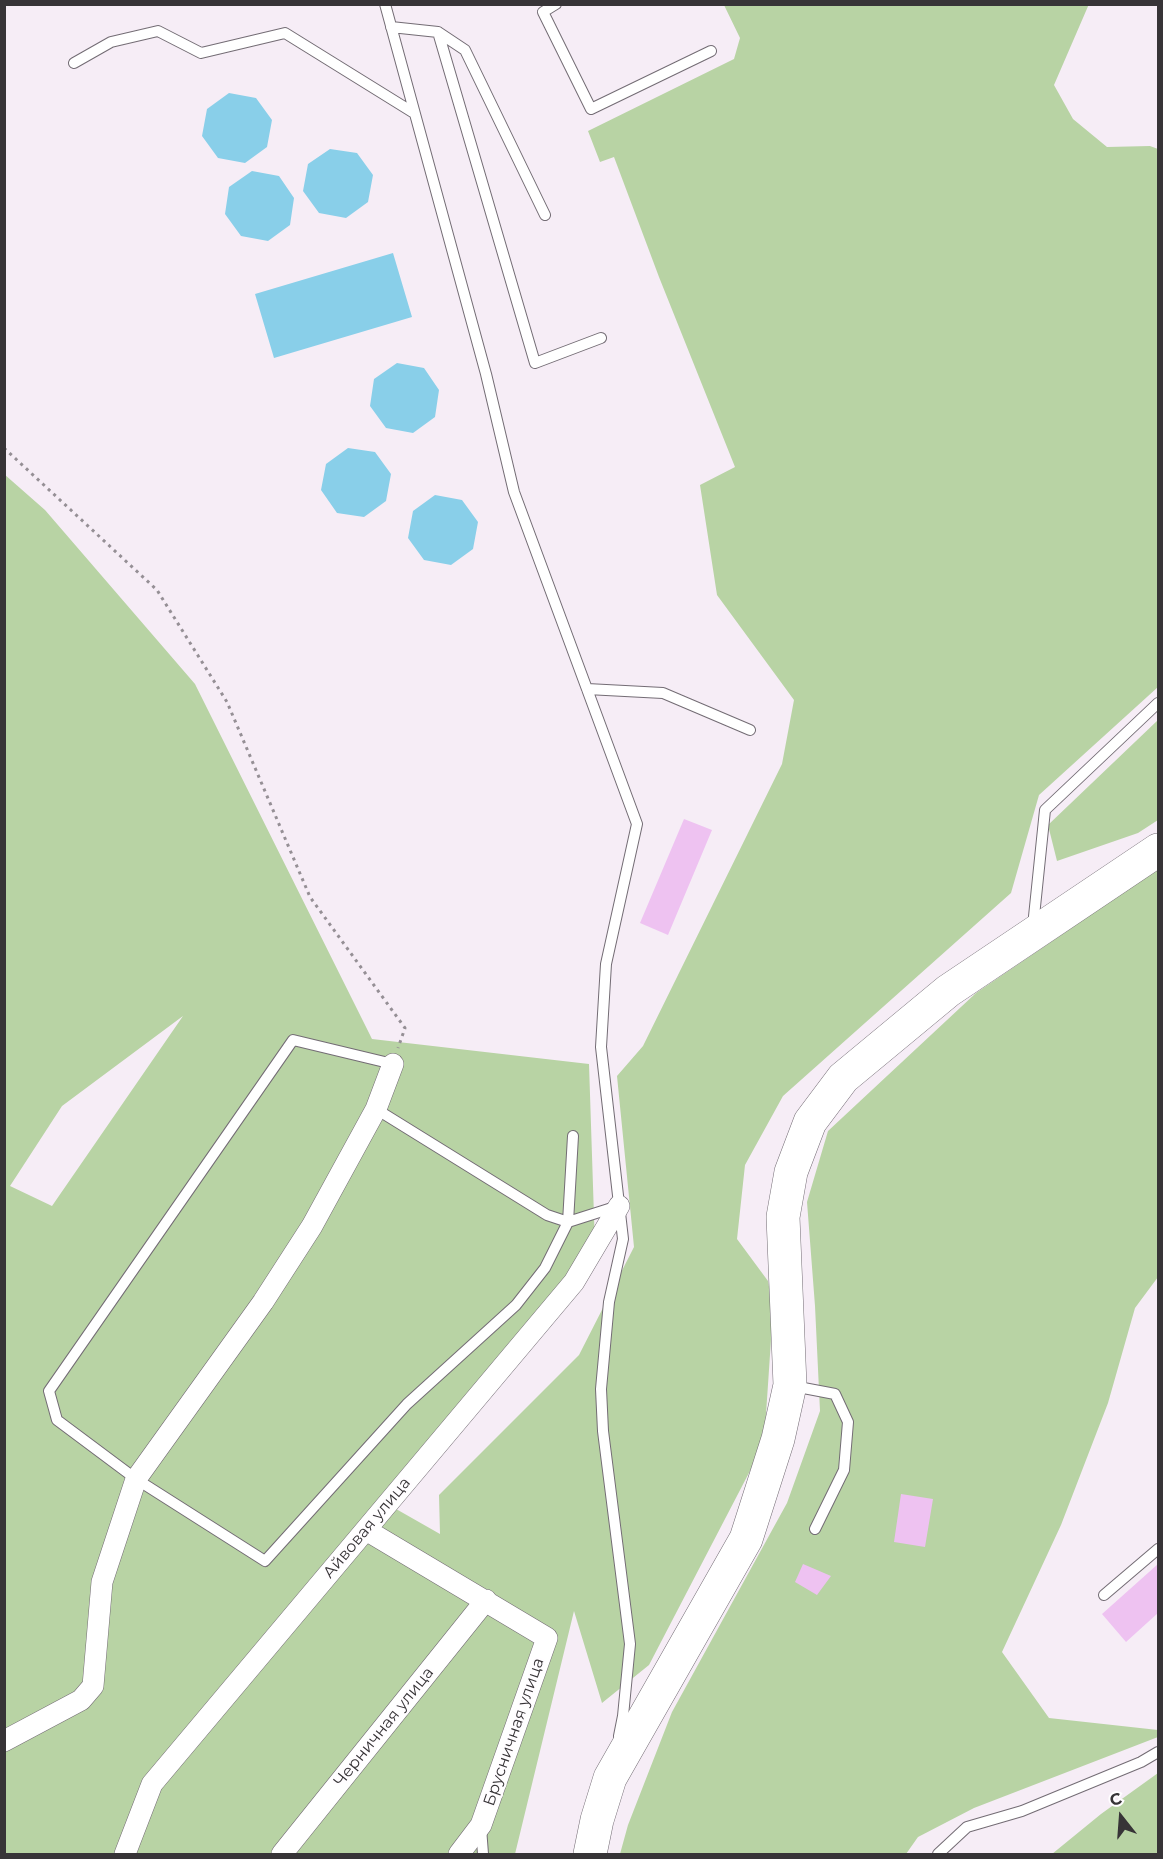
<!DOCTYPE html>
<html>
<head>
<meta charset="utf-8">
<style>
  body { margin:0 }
  #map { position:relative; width:1163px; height:1859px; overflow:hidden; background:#f6edf6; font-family:Montserrat,sans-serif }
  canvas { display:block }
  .frame { position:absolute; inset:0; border:6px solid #373437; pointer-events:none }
  .north { position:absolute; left:1091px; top:1787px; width:60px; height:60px; -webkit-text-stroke:4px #fffdff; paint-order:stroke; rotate:343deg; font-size:16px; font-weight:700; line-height:24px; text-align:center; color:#373437 }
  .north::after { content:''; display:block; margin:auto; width:21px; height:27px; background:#373437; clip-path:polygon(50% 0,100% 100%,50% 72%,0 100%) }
</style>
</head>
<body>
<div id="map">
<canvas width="1163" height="1859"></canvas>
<div class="frame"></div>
<div class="north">С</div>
</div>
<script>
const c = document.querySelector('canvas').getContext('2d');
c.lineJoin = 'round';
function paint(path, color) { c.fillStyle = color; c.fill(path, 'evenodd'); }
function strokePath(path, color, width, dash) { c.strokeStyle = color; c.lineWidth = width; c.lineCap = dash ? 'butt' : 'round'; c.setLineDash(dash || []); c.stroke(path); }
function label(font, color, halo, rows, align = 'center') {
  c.font = font + ' Montserrat,sans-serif'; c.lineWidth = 4.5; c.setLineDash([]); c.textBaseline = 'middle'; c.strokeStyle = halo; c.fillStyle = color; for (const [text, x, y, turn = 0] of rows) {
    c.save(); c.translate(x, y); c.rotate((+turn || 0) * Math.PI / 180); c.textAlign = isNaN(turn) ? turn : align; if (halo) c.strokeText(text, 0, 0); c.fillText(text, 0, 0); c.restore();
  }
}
paint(new Path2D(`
  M 1089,4 L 1054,85 L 1073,119 L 1107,147 L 1150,146 L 1158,149 L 1158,687 L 1039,795 L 1011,893 L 783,1096 L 745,1165 L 737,1239 L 768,1281 L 773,1310 L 764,1444 L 649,1665 L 602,1703 L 574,1611 L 515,1854 L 5,1854 L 4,474 L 45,510 L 195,684 L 372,1039 L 589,1064 L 595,1247 L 382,1501 L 440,1534 L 439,1495 L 579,1355 L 634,1247 L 617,1076 L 643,1046 L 782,764 L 794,700 L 717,595 L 700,485 L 735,467 L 659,277 L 614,157 L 600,162 L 588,131 L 734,59 L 740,38 L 724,5 ZM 183,1016 L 52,1206 L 10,1186 L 62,1106 Z
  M 1158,720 L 1158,820 L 1138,833 L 1057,861 L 1048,825 Z
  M 1158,869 L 1158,1277 L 1135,1308 L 1108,1403 L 1061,1525 L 1002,1652 L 1049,1718 L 1158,1730 L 1158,1737 L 974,1808 L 918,1837 L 906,1854 L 620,1854 L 628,1825 L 672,1712 L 787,1503 L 820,1411 L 815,1306 L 807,1202 L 828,1131 L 976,993 Z
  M 1158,1773 L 1158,1854 L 1052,1854 L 1101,1814 Z`), '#b8d3a4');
paint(new Path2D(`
  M 229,93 L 256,98 L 272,120 L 267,147 L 245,163 L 218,158 L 202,136 L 207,109 Z
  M 330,149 L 357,153 L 373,175 L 368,202 L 346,218 L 319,213 L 303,191 L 308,164 Z
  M 252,171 L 279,176 L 294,198 L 290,225 L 268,241 L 241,236 L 225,214 L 229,187 Z
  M 393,253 L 412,317 L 274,358 L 255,294 Z
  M 397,363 L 424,368 L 439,390 L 435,417 L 413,433 L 386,428 L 370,406 L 374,379 Z
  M 348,448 L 375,452 L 391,474 L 386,501 L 364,517 L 337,513 L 321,490 L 326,464 Z
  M 435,495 L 462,500 L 478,522 L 473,549 L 451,565 L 424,560 L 408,538 L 413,511 Z`), '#89cfe9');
paint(new Path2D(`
  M 684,819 L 712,830 L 668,935 L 640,923 Z
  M 901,1494 L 933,1499 L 925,1547 L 894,1542 Z
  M 803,1564 L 831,1576 L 817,1595 L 795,1582 Z
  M 1158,1564 L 1158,1613 L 1126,1642 L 1102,1614 Z`), '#eec2f1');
const service = new Path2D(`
  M 385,4 L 486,374 L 514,492 L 637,824 L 606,964 L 601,1047 L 623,1239 L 609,1302 L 601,1389 L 603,1431 L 630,1644 L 623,1716 L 619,1736
  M 556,4 L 543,12 L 591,109 L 711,51
  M 391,27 L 438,32 L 535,363 L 601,338
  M 438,32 L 465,50 L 545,215
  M 74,63 L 111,42 L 158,31 L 201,53 L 285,33 L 414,113
  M 587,689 L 663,693 L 750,730
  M 1033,926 L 1045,810 L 1158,703
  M 393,1064 L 293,1040 L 49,1391 L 57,1420 L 136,1479 L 265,1561 L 407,1404 L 516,1305 L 545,1268 L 568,1222 L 615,1207
  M 376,1109 L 547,1215 L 568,1222 L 573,1136
  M 793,1386 L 835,1394 L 848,1422 L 844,1470 L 815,1529
  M 1104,1595 L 1158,1549
  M 481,1828 L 483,1854
  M 938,1854 L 967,1827 L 1022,1811 L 1141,1762 L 1158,1752`);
const minor = new Path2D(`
  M 366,1530 L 547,1638 L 481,1825 L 459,1854
  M 4,1741 L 81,1700 L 93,1686 L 102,1582 L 136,1479 L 263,1302 L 312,1226 L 376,1109 L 393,1064
  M 125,1854 L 152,1784 L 574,1282 L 619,1206
  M 282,1854 L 486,1600`);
const primary = new Path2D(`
  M 590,1854 L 597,1820 L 610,1778 L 746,1539 L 778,1439 L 790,1385 L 783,1217 L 791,1172 L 810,1122 L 843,1078 L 948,991 L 1158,850`);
strokePath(service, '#736c74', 12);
strokePath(minor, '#736c74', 22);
strokePath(primary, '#736c74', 34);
strokePath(new Path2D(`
  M 4,448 L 157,590 L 227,702 L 310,897 L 405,1028 L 398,1048`), '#958f95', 3, [3, 4.5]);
strokePath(service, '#fff', 10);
strokePath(minor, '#fff', 21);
strokePath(primary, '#fff', 33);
label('16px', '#373437', '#fffdff', [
  ["Айвовая улица",367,1528,-50],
  ["Черничная улица",384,1727,-51],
  ["Брусничная улица",514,1732,-71]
]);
</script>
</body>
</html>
